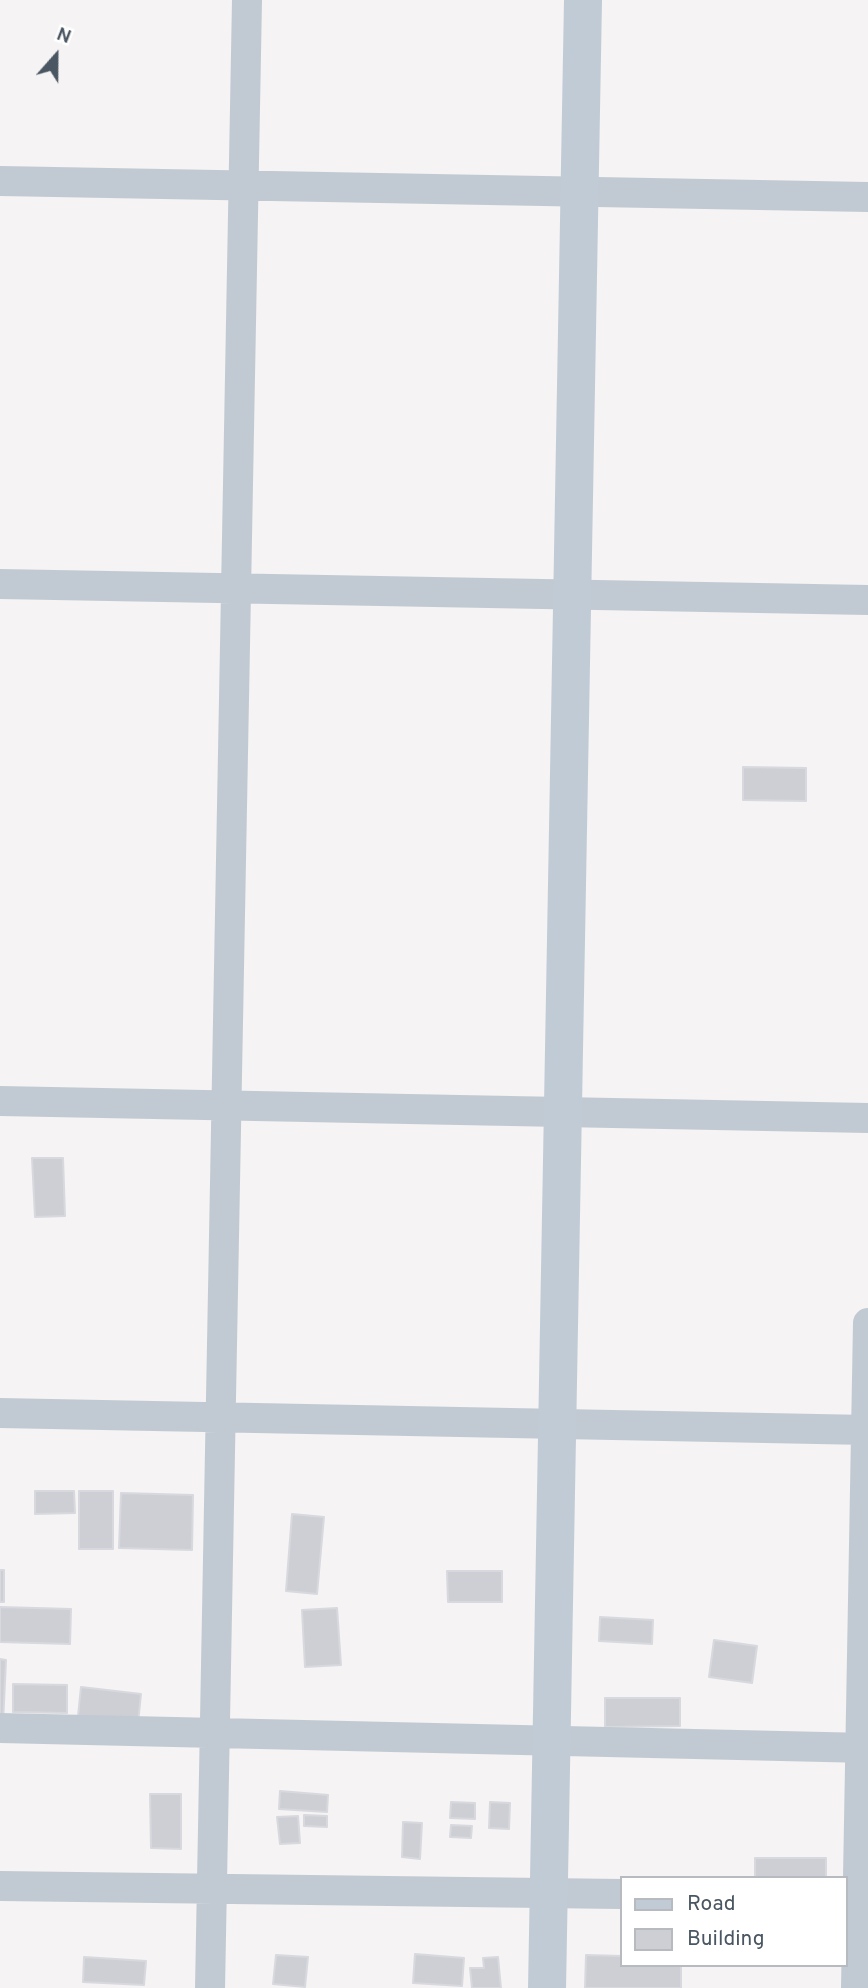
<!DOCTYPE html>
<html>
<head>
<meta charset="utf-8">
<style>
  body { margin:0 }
  #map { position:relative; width:868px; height:1988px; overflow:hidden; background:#f5f3f3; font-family:Overpass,sans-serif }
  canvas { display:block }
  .legend { position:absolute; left:620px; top:1876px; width:228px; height:91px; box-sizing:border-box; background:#fff; border:2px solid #b7bbc0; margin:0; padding:9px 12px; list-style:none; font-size:21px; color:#4a5661 }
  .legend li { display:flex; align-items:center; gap:14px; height:35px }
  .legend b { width:35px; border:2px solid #b7bbc0 }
  .north { position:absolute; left:21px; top:21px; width:70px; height:70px; -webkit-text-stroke:5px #fff; paint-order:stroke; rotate:21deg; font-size:19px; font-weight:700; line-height:28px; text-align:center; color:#4a5661 }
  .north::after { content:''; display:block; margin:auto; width:24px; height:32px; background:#4a5661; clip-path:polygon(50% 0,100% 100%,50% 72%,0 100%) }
</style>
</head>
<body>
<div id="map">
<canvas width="868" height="1988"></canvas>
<ul class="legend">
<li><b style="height:9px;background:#c1cbd6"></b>Road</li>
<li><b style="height:19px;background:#cdcfd5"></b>Building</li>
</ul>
<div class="north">N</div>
</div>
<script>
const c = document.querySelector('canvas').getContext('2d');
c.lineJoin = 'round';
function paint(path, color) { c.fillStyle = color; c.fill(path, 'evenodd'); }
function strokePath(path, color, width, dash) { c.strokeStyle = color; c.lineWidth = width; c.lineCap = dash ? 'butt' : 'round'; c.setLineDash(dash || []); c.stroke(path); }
const building = new Path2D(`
  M 743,767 L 806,768 L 806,801 L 743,800 Z
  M 32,1158 L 63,1158 L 65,1216 L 35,1217 Z
  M 35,1491 L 74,1491 L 75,1513 L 35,1514 Z
  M 79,1491 L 113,1491 L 113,1549 L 79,1549 Z
  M 121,1493 L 193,1495 L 192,1550 L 119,1548 Z
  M 292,1514 L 324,1517 L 317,1594 L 286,1591 Z
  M 0,1570 L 4,1570 L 4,1602 L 0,1602 Z
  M 447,1571 L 502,1571 L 502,1602 L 448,1602 Z
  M 0,1607 L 71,1609 L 70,1644 L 0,1642 Z
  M 337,1608 L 341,1665 L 305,1667 L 302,1610 Z
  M 600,1617 L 653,1620 L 652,1644 L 599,1641 Z
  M 714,1640 L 757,1646 L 752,1683 L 709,1677 Z
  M 0,1659 L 6,1660 L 3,1724 L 0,1724 Z
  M 13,1684 L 67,1685 L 67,1713 L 13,1712 Z
  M 81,1687 L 141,1694 L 138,1723 L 78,1716 Z
  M 605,1698 L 680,1698 L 680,1726 L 605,1727 Z
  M 280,1791 L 328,1795 L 327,1812 L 279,1809 Z
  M 150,1794 L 181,1794 L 181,1849 L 151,1848 Z
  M 451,1802 L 475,1803 L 475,1819 L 450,1818 Z
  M 490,1802 L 510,1803 L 509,1829 L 489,1828 Z
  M 304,1815 L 327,1816 L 327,1827 L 304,1826 Z
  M 298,1816 L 300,1843 L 280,1844 L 277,1817 Z
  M 403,1822 L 422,1823 L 420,1859 L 402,1857 Z
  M 451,1825 L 472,1826 L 471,1838 L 450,1837 Z
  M 755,1858 L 826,1858 L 826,1878 L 755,1878 Z
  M 415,1954 L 464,1958 L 462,1986 L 413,1983 Z
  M 276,1955 L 308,1957 L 305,1987 L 273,1984 Z
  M 586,1955 L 621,1956 L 621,1965 L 681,1965 L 681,1988 L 585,1988 Z
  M 84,1957 L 146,1961 L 144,1985 L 83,1982 Z
  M 498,1957 L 501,1988 L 472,1988 L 470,1968 L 484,1968 L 483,1958 Z`);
paint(building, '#cdcfd5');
strokePath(building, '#d7d9de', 2);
strokePath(new Path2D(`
  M 0,181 L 868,197
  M 0,584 L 868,600
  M 0,1101 L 868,1118
  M 0,1413 L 868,1430
  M 0,1728 L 868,1748
  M 0,1886 L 621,1894
  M 210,1988 L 247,0
  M 856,1988 L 868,1323`), '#c1cad2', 30);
strokePath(new Path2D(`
  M 547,1988 L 583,0`), '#c1cbd6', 38);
</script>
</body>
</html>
